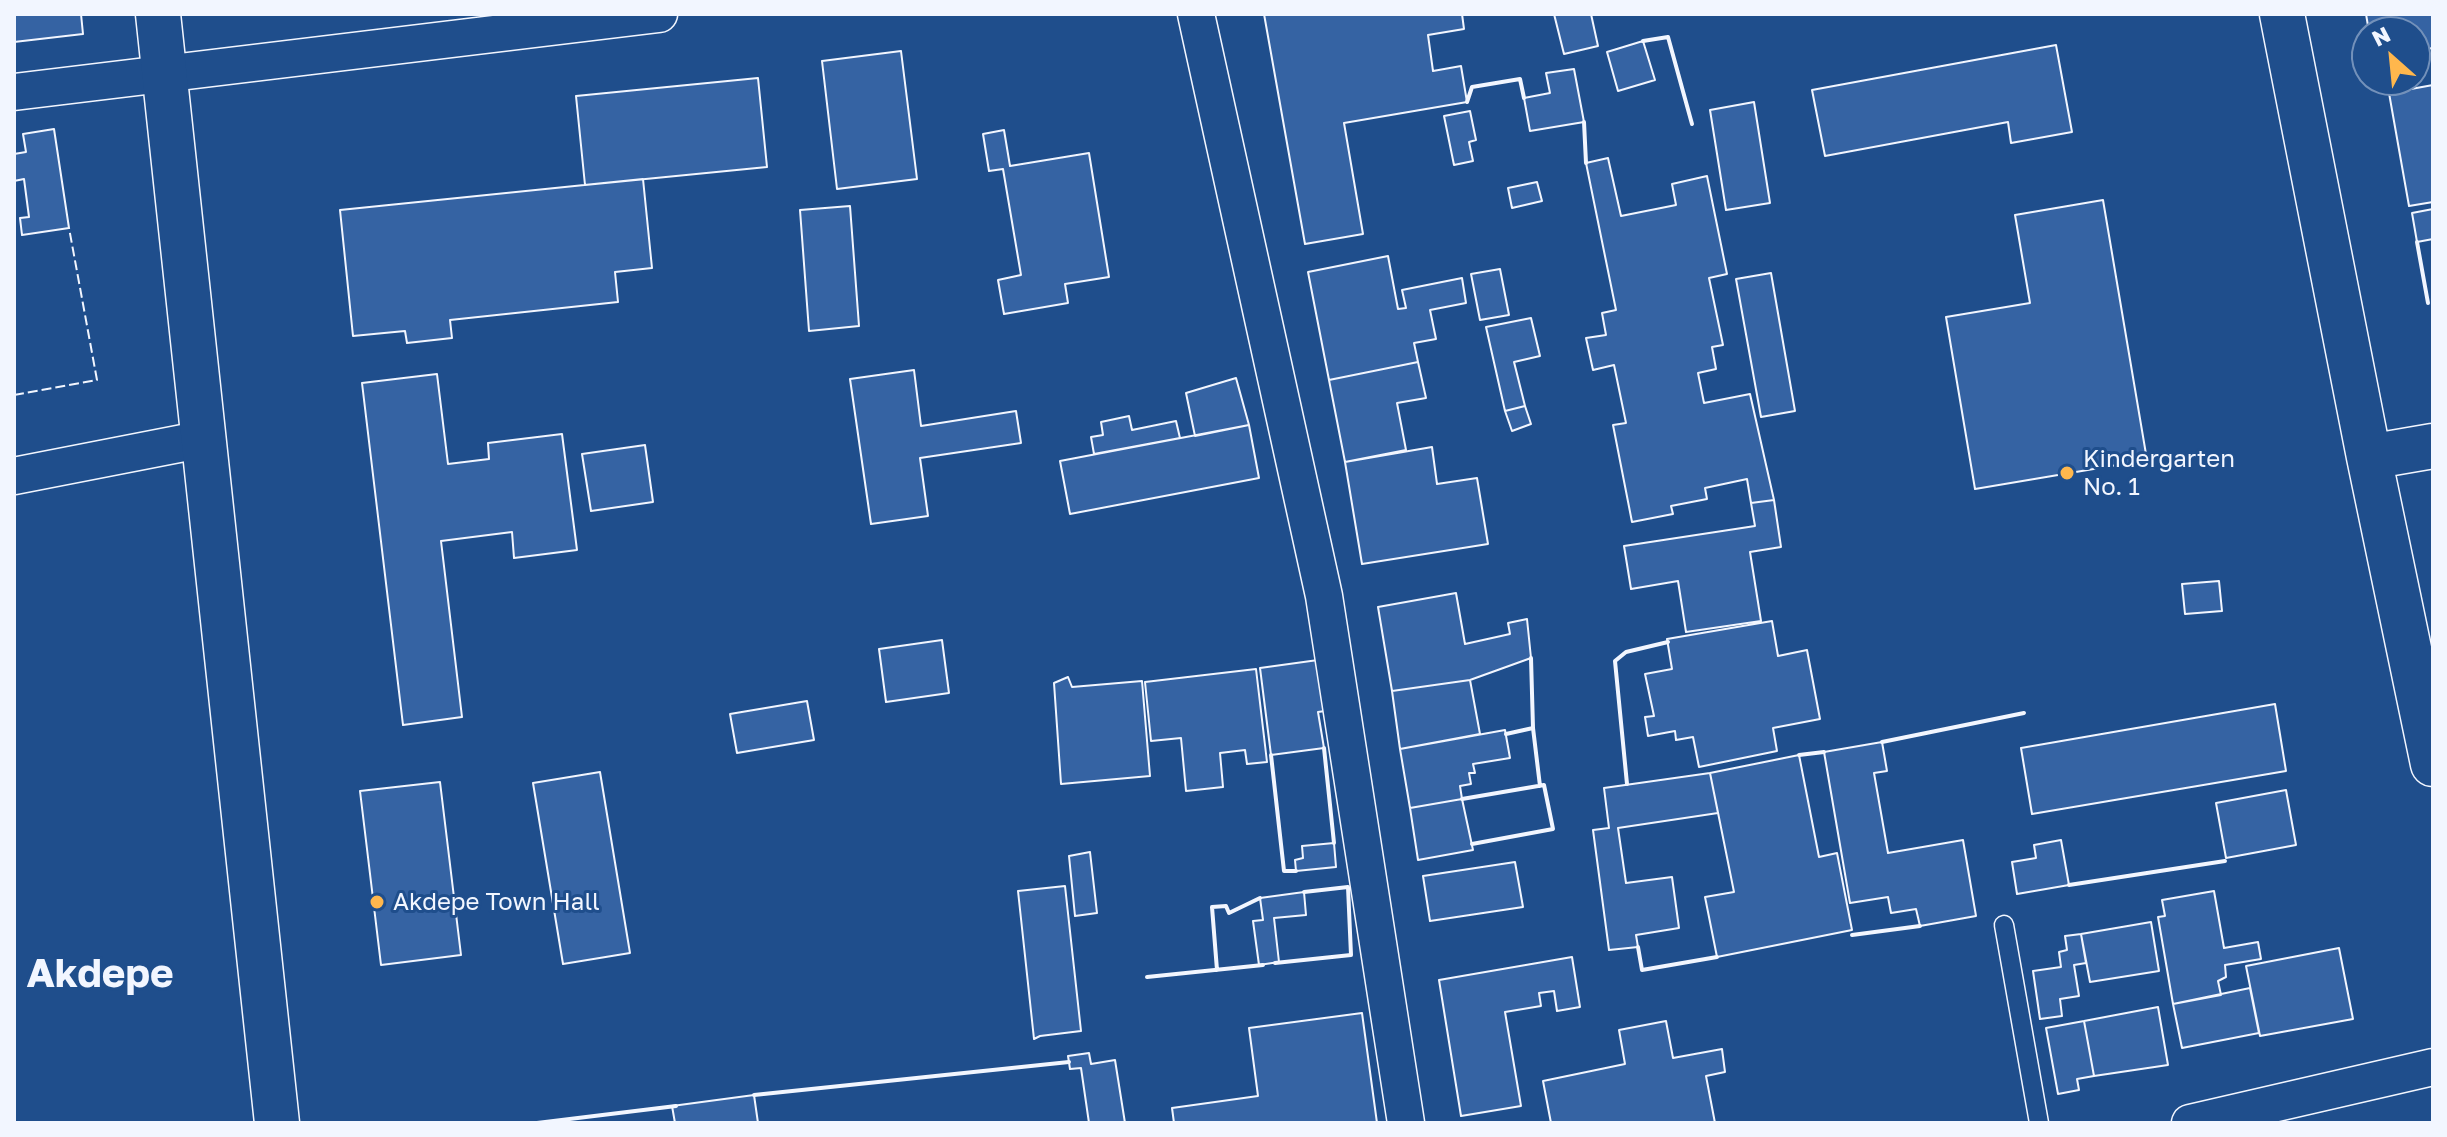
<!DOCTYPE html>
<html>
<head>
<meta charset="utf-8">
<style>
  body { margin:0 }
  #map { position:relative; width:2447px; height:1137px; overflow:hidden; background:#1f4e8c; font-family:"Golos Text",sans-serif }
  canvas { display:block }
  .frame { position:absolute; inset:0; border:16px solid #f2f6ff; pointer-events:none }
  .north { position:absolute; left:2351px; top:16px; width:80px; height:80px; box-sizing:border-box; background:#1f4e8c; border:2px solid #7391ba; border-radius:50%; rotate:333deg; font-size:22px; font-weight:700; line-height:32px; text-align:center; color:#f2f6ff }
  .north::after { content:''; display:block; margin:auto; width:28px; height:36px; background:#ffb74d; clip-path:polygon(50% 0,100% 100%,50% 72%,0 100%) }
</style>
</head>
<body>
<div id="map">
<canvas width="2447" height="1137"></canvas>
<div class="frame"></div>
<div class="north">N</div>
</div>
<script>
const c = document.querySelector('canvas').getContext('2d');
c.lineJoin = 'round';
function paint(path, color) { c.fillStyle = color; c.fill(path, 'evenodd'); }
function strokePath(path, color, width, dash) { c.strokeStyle = color; c.lineWidth = width; c.lineCap = dash ? 'butt' : 'round'; c.setLineDash(dash || []); c.stroke(path); }
function label(font, color, halo, rows, align = 'center') {
  c.font = font + ' "Golos Text",sans-serif'; c.lineWidth = 6; c.setLineDash([]); c.textBaseline = 'middle'; c.strokeStyle = halo; c.fillStyle = color; for (const [text, x, y, turn = 0] of rows) {
    c.save(); c.translate(x, y); c.rotate((+turn || 0) * Math.PI / 180); c.textAlign = isNaN(turn) ? turn : align; if (halo) c.strokeText(text, 0, 0); c.fillText(text, 0, 0); c.restore();
  }
}
const building = new Path2D(`
  M 14,14 L 81,14 L 83,34 L 14,42 Z
  M 1264,14 L 1462,14 L 1464,29 L 1428,35 L 1433,71 L 1461,66 L 1467,102 L 1344,123 L 1363,234 L 1305,244 Z
  M 1554,14 L 1591,14 L 1598,46 L 1564,54 Z
  M 2366,14 L 2433,14 L 2433,48 L 2415,51 L 2415,32 L 2369,32 Z
  M 1643,41 L 1655,80 L 1618,91 L 1607,52 Z
  M 2056,45 L 2072,132 L 2011,143 L 2008,122 L 1825,156 L 1812,90 Z
  M 901,51 L 917,179 L 837,189 L 822,61 Z
  M 1574,69 L 1584,122 L 1530,131 L 1524,98 L 1550,93 L 1546,73 Z
  M 758,78 L 767,167 L 585,185 L 576,96 Z
  M 2433,85 L 2433,202 L 2409,206 L 2389,93 Z
  M 1754,102 L 1770,203 L 1726,210 L 1710,110 Z
  M 1470,111 L 1476,140 L 1469,142 L 1473,161 L 1454,165 L 1444,116 Z
  M 54,129 L 69,228 L 22,235 L 20,218 L 29,217 L 24,179 L 14,181 L 14,154 L 26,152 L 23,134 Z
  M 1004,130 L 1010,166 L 1089,153 L 1109,277 L 1065,284 L 1068,303 L 1004,314 L 998,280 L 1021,275 L 1003,169 L 989,171 L 983,134 Z
  M 1608,158 L 1621,216 L 1676,205 L 1672,184 L 1707,176 L 1727,274 L 1709,278 L 1723,345 L 1712,347 L 1716,369 L 1698,373 L 1704,403 L 1750,394 L 1774,500 L 1751,503 L 1747,479 L 1705,488 L 1707,499 L 1671,506 L 1673,514 L 1632,522 L 1613,425 L 1626,423 L 1614,365 L 1593,370 L 1586,338 L 1606,335 L 1602,313 L 1616,310 L 1586,163 Z
  M 643,179 L 652,268 L 615,272 L 618,302 L 450,320 L 452,338 L 407,343 L 405,331 L 353,336 L 340,210 Z
  M 1537,182 L 1542,201 L 1512,208 L 1508,188 Z
  M 2103,200 L 2147,460 L 1975,489 L 1946,317 L 2030,303 L 2015,215 Z
  M 850,206 L 859,326 L 809,331 L 800,210 Z
  M 2433,209 L 2433,239 L 2417,242 L 2412,213 Z
  M 1388,256 L 1398,309 L 1406,308 L 1402,290 L 1462,278 L 1466,303 L 1430,310 L 1436,339 L 1414,343 L 1418,362 L 1329,380 L 1308,272 Z
  M 1500,269 L 1509,315 L 1480,320 L 1471,274 Z
  M 1771,273 L 1795,411 L 1761,417 L 1736,279 Z
  M 1531,318 L 1540,356 L 1514,362 L 1525,406 L 1505,411 L 1486,327 Z
  M 1418,362 L 1426,398 L 1397,403 L 1406,450 L 1345,462 L 1329,380 Z
  M 914,370 L 921,426 L 1016,411 L 1021,443 L 920,458 L 928,516 L 871,524 L 850,379 Z
  M 437,374 L 448,464 L 489,459 L 488,443 L 562,434 L 577,550 L 514,558 L 512,532 L 441,541 L 462,717 L 403,725 L 362,383 Z
  M 1236,378 L 1249,425 L 1195,436 L 1186,393 Z
  M 1525,406 L 1531,424 L 1512,431 L 1505,411 Z
  M 1129,416 L 1132,430 L 1176,421 L 1180,438 L 1094,454 L 1091,437 L 1103,435 L 1101,422 Z
  M 1249,425 L 1259,478 L 1070,514 L 1060,461 Z
  M 645,445 L 653,502 L 591,511 L 582,454 Z
  M 1432,447 L 1437,484 L 1477,478 L 1488,544 L 1362,564 L 1345,462 Z
  M 1774,500 L 1781,547 L 1750,552 L 1761,621 L 1686,632 L 1678,581 L 1631,589 L 1624,546 L 1755,526 L 1751,503 Z
  M 2219,581 L 2222,611 L 2185,614 L 2182,584 Z
  M 1456,593 L 1465,644 L 1510,634 L 1508,623 L 1527,619 L 1531,658 L 1470,680 L 1392,691 L 1378,607 Z
  M 1772,621 L 1778,656 L 1807,650 L 1820,719 L 1773,728 L 1777,751 L 1699,767 L 1693,737 L 1676,740 L 1675,731 L 1648,736 L 1645,717 L 1654,716 L 1645,674 L 1672,669 L 1667,639 Z
  M 942,640 L 949,693 L 886,702 L 879,649 Z
  M 1318,660 L 1325,711 L 1318,712 L 1324,748 L 1271,755 L 1260,668 Z
  M 1256,669 L 1267,762 L 1247,764 L 1245,750 L 1220,753 L 1223,787 L 1186,791 L 1181,738 L 1151,741 L 1145,682 Z
  M 1068,677 L 1072,687 L 1142,681 L 1150,776 L 1061,784 L 1054,683 Z
  M 1470,680 L 1480,734 L 1400,749 L 1392,691 Z
  M 807,701 L 814,740 L 737,753 L 730,714 Z
  M 2275,704 L 2286,771 L 2032,814 L 2021,748 Z
  M 1505,730 L 1510,758 L 1473,764 L 1475,773 L 1469,773 L 1471,784 L 1460,786 L 1462,799 L 1410,808 L 1400,749 Z
  M 1882,742 L 1887,771 L 1874,773 L 1888,853 L 1963,840 L 1976,916 L 1920,926 L 1916,909 L 1891,913 L 1888,897 L 1850,903 L 1824,752 Z
  M 1799,755 L 1819,857 L 1837,853 L 1852,930 L 1717,957 L 1705,897 L 1734,892 L 1710,773 Z
  M 600,772 L 630,953 L 563,964 L 533,783 Z
  M 1710,773 L 1718,813 L 1618,828 L 1626,883 L 1672,877 L 1679,928 L 1636,935 L 1638,947 L 1609,950 L 1593,830 L 1609,828 L 1604,788 Z
  M 440,782 L 461,955 L 381,965 L 360,791 Z
  M 2286,790 L 2296,845 L 2226,858 L 2216,803 Z
  M 1462,799 L 1473,850 L 1418,860 L 1410,808 Z
  M 2061,840 L 2069,885 L 2017,894 L 2012,862 L 2036,858 L 2034,845 Z
  M 1334,843 L 1336,867 L 1296,871 L 1295,860 L 1303,858 L 1302,846 Z
  M 1090,852 L 1097,913 L 1075,916 L 1069,856 Z
  M 1515,862 L 1523,907 L 1430,921 L 1423,876 Z
  M 1065,886 L 1081,1031 L 1040,1036 L 1034,1039 L 1018,891 Z
  M 2214,891 L 2224,948 L 2258,942 L 2261,959 L 2225,965 L 2226,977 L 2218,981 L 2221,995 L 2173,1004 L 2158,917 L 2165,916 L 2162,900 Z
  M 1304,892 L 1306,915 L 1274,918 L 1279,962 L 1259,965 L 1253,921 L 1263,920 L 1260,898 Z
  M 2151,922 L 2159,971 L 2090,982 L 2081,934 Z
  M 2081,934 L 2086,963 L 2074,965 L 2079,996 L 2060,999 L 2062,1016 L 2040,1019 L 2033,971 L 2061,967 L 2059,952 L 2067,950 L 2065,936 Z
  M 2339,948 L 2353,1019 L 2260,1036 L 2246,966 Z
  M 1572,957 L 1580,1007 L 1557,1011 L 1554,991 L 1539,993 L 1541,1006 L 1505,1012 L 1521,1106 L 1461,1116 L 1439,980 Z
  M 2250,988 L 2259,1033 L 2182,1048 L 2173,1004 Z
  M 2158,1007 L 2168,1065 L 2094,1076 L 2084,1021 Z
  M 1362,1013 L 1377,1123 L 1174,1123 L 1172,1108 L 1258,1096 L 1249,1028 Z
  M 1666,1021 L 1673,1058 L 1722,1049 L 1725,1072 L 1706,1076 L 1715,1123 L 1551,1123 L 1543,1081 L 1625,1064 L 1619,1030 Z
  M 2084,1021 L 2094,1076 L 2077,1079 L 2079,1090 L 2058,1094 L 2046,1028 Z
  M 1089,1053 L 1091,1064 L 1115,1060 L 1125,1123 L 1089,1123 L 1081,1068 L 1070,1069 L 1068,1056 Z
  M 754,1095 L 758,1123 L 675,1123 L 672,1106 Z`);
paint(building, '#3563a3');
strokePath(building, '#f2f6ff', 2);
const service = new Path2D(`
  M 2004,925 L 2039,1123`);
const minor = new Path2D(`
  M 1196,14 L 1324,596 L 1406,1123
  M 14,92 L 659,14
  M 14,476 L 204,439
  M 2190,1123 L 2433,1067`);
const tertiary = new Path2D(`
  M 2282,14 L 2369,457 L 2433,764
  M 2369,457 L 2433,446`);
const secondary = new Path2D(`
  M 158,14 L 277,1123`);
strokePath(service, '#f2f6ff', 21);
strokePath(minor, '#f2f6ff', 39);
strokePath(tertiary, '#f2f6ff', 47);
strokePath(secondary, '#f2f6ff', 47);
strokePath(service, '#1f4e8c', 18);
strokePath(minor, '#1f4e8c', 36);
strokePath(tertiary, '#1f4e8c', 44);
strokePath(secondary, '#1f4e8c', 44);
strokePath(new Path2D(`
  M 14,395 L 97,380 L 69,228`), '#f2f6ff', 2, [10, 4]);
strokePath(new Path2D(`
  M 1643,41 L 1668,37 L 1692,124
  M 1467,102 L 1472,87 L 1520,79 L 1524,98
  M 1584,122 L 1586,163
  M 2417,242 L 2428,303
  M 1531,658 L 1533,728
  M 1506,734 L 1533,728 L 1540,786
  M 1882,742 L 2024,713
  M 1324,748 L 1334,843
  M 1271,755 L 1284,871 L 1296,871
  M 1799,755 L 1824,752
  M 1627,784 L 1615,661 L 1626,652 L 1668,642
  M 1462,799 L 1544,785 L 1553,829 L 1472,844
  M 2069,885 L 2225,861
  M 1852,935 L 1920,926
  M 1638,947 L 1642,970 L 1717,957
  M 1275,963 L 1351,955 L 1348,887 L 1304,892
  M 1217,970 L 1212,907 L 1226,906 L 1229,913 L 1260,898
  M 1147,977 L 1263,965
  M 754,1095 L 1069,1062
  M 537,1123 L 676,1106`), '#f2f6ff', 4);
for (const [x, y, r, color] of [
  [2067,473,8,"#ffb74d"],
  [377,902,8,"#ffb74d"]
]) { const dot = new Path2D(); dot.arc(x, y, r, 0, 2 * Math.PI); c.fillStyle = color; c.fill(dot); strokePath(dot, '#1f4e8c', 3); }
label('24px', '#f2f6ff', '#1f4e8c', [
  ["Kindergarten",2083,459],
  ["No. 1",2083,487],
  ["Akdepe Town Hall",393,902]
], 'left');
label('bold 40px', '#f2f6ff', '#1f4e8c', [
  ["Akdepe",100,974]
]);
</script>
</body>
</html>
